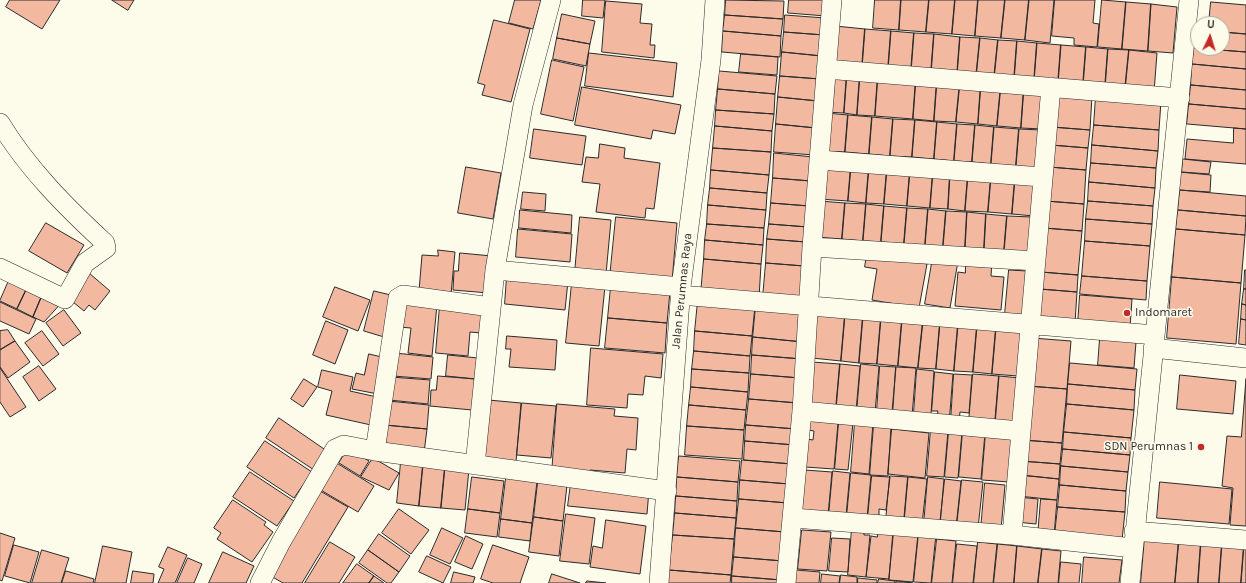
<!DOCTYPE html>
<html>
<head>
<meta charset="utf-8">
<style>
  body { margin:0 }
  #map { position:relative; width:1246px; height:583px; overflow:hidden; background:#fdfbea; font-family:Karla,sans-serif }
  canvas { display:block }
  .north { position:absolute; left:1190px; top:16px; width:40px; height:40px; box-sizing:border-box; background:#fdfbea; border:1px solid #a9a89e; border-radius:50%; rotate:4deg; font-size:11px; font-weight:700; line-height:16px; text-align:center; color:#2b2b2b }
  .north::after { content:''; display:block; margin:auto; width:14px; height:18px; background:#c62828; clip-path:polygon(50% 0,100% 100%,50% 72%,0 100%) }
</style>
</head>
<body>
<div id="map">
<canvas width="1246" height="583"></canvas>
<div class="north">U</div>
</div>
<script>
const c = document.querySelector('canvas').getContext('2d');
c.lineJoin = 'round';
function paint(path, color) { c.fillStyle = color; c.fill(path, 'evenodd'); }
function strokePath(path, color, width, dash) { c.strokeStyle = color; c.lineWidth = width; c.lineCap = dash ? 'butt' : 'round'; c.setLineDash(dash || []); c.stroke(path); }
function label(font, color, halo, rows, align = 'center') {
  c.font = font + ' Karla,sans-serif'; c.lineWidth = 3; c.setLineDash([]); c.textBaseline = 'middle'; c.strokeStyle = halo; c.fillStyle = color; for (const [text, x, y, turn = 0] of rows) {
    c.save(); c.translate(x, y); c.rotate((+turn || 0) * Math.PI / 180); c.textAlign = isNaN(turn) ? turn : align; if (halo) c.strokeText(text, 0, 0); c.fillText(text, 0, 0); c.restore();
  }
}
const building = new Path2D(`
  M 10,0 L 60,0 L 42,29 L 6,7 Z
  M 112,0 L 134,0 L 128,10 Z
  M 515,0 L 541,0 L 533,29 L 509,23 Z
  M 583,0 L 605,0 L 603,18 L 582,16 Z
  M 726,0 L 784,1 L 783,19 L 725,15 Z
  M 789,0 L 827,0 L 826,16 L 788,13 Z
  M 875,0 L 901,0 L 899,30 L 873,28 Z
  M 901,0 L 929,0 L 926,32 L 899,30 Z
  M 929,0 L 955,0 L 952,34 L 926,32 Z
  M 955,0 L 978,0 L 975,36 L 952,34 Z
  M 978,0 L 1005,0 L 1001,38 L 975,36 Z
  M 1005,0 L 1029,0 L 1025,40 L 1001,38 Z
  M 1029,0 L 1054,0 L 1050,43 L 1025,40 Z
  M 1055,0 L 1095,0 L 1093,23 L 1099,24 L 1097,47 L 1074,45 L 1074,38 L 1052,36 Z
  M 1102,0 L 1126,2 L 1122,49 L 1098,47 Z
  M 606,1 L 642,4 L 640,23 L 652,24 L 650,45 L 655,45 L 654,58 L 602,52 Z
  M 1126,2 L 1151,4 L 1148,51 L 1122,49 Z
  M 1211,2 L 1246,5 L 1246,34 L 1222,32 L 1222,24 L 1209,24 Z
  M 1151,4 L 1177,7 L 1173,53 L 1148,51 Z
  M 562,14 L 595,21 L 590,44 L 557,38 Z
  M 725,15 L 783,19 L 781,36 L 723,31 Z
  M 785,15 L 825,18 L 824,35 L 784,32 Z
  M 494,20 L 530,29 L 511,102 L 482,95 L 485,85 L 478,83 Z
  M 835,26 L 865,29 L 862,68 L 832,65 Z
  M 865,29 L 891,31 L 888,70 L 862,68 Z
  M 723,31 L 781,36 L 780,57 L 722,52 Z
  M 891,31 L 914,33 L 911,72 L 888,70 Z
  M 784,32 L 824,35 L 822,56 L 782,52 Z
  M 1222,32 L 1246,34 L 1246,52 L 1207,49 L 1222,48 Z
  M 914,33 L 934,34 L 931,74 L 911,72 Z
  M 934,34 L 960,37 L 957,76 L 931,74 Z
  M 960,37 L 980,38 L 976,78 L 957,76 Z
  M 557,38 L 590,44 L 586,66 L 553,59 Z
  M 980,38 L 998,40 L 994,79 L 976,78 Z
  M 998,40 L 1017,41 L 1014,81 L 994,79 Z
  M 1017,41 L 1037,43 L 1034,82 L 1014,81 Z
  M 1037,43 L 1061,45 L 1058,84 L 1034,82 Z
  M 1061,45 L 1086,47 L 1083,86 L 1058,84 Z
  M 1086,47 L 1108,49 L 1105,88 L 1083,86 Z
  M 1194,48 L 1246,52 L 1246,69 L 1192,64 Z
  M 1108,49 L 1129,50 L 1125,90 L 1105,88 Z
  M 1129,50 L 1157,53 L 1154,92 L 1125,90 Z
  M 782,52 L 822,56 L 820,79 L 780,76 Z
  M 589,53 L 677,63 L 673,97 L 585,86 Z
  M 741,54 L 778,57 L 777,75 L 739,72 Z
  M 552,60 L 584,67 L 573,121 L 541,114 Z
  M 1192,64 L 1246,69 L 1246,90 L 1191,85 Z
  M 719,71 L 777,76 L 775,94 L 718,89 Z
  M 829,71 L 847,72 L 844,113 L 825,112 Z
  M 847,72 L 860,74 L 857,115 L 844,113 Z
  M 860,74 L 878,75 L 875,116 L 857,115 Z
  M 878,75 L 916,78 L 913,119 L 875,116 Z
  M 780,76 L 820,79 L 818,101 L 778,97 Z
  M 916,78 L 937,80 L 934,121 L 913,119 Z
  M 937,80 L 960,82 L 956,122 L 934,121 Z
  M 960,82 L 981,83 L 978,124 L 956,122 Z
  M 981,83 L 1001,85 L 997,126 L 978,124 Z
  M 1001,85 L 1024,87 L 1021,128 L 997,126 Z
  M 1191,85 L 1246,90 L 1246,109 L 1189,104 Z
  M 582,87 L 681,105 L 675,134 L 653,130 L 651,139 L 575,125 Z
  M 1024,87 L 1045,88 L 1042,129 L 1021,128 Z
  M 718,89 L 775,94 L 774,114 L 716,110 Z
  M 1055,93 L 1092,96 L 1090,130 L 1052,127 Z
  M 1096,96 L 1161,101 L 1159,130 L 1094,125 Z
  M 778,97 L 818,101 L 816,128 L 776,124 Z
  M 1189,104 L 1246,109 L 1246,129 L 1187,124 Z
  M 716,110 L 774,114 L 772,131 L 715,126 Z
  M 826,113 L 848,115 L 845,152 L 822,151 Z
  M 848,115 L 872,117 L 869,154 L 845,152 Z
  M 872,117 L 893,119 L 890,156 L 869,154 Z
  M 893,119 L 915,120 L 912,157 L 890,156 Z
  M 915,120 L 937,122 L 934,159 L 912,157 Z
  M 937,122 L 957,124 L 954,161 L 934,159 Z
  M 776,124 L 816,128 L 814,155 L 774,152 Z
  M 957,124 L 975,125 L 972,162 L 954,161 Z
  M 975,125 L 994,127 L 991,164 L 972,162 Z
  M 1094,125 L 1159,130 L 1158,151 L 1092,145 Z
  M 715,126 L 772,131 L 771,152 L 713,148 Z
  M 994,127 L 1019,129 L 1016,166 L 991,164 Z
  M 1052,127 L 1090,130 L 1088,148 L 1051,145 Z
  M 1234,128 L 1246,129 L 1246,164 L 1185,159 L 1187,139 L 1233,143 Z
  M 534,129 L 586,136 L 582,165 L 530,158 Z
  M 1019,129 L 1041,130 L 1038,168 L 1016,166 Z
  M 600,144 L 625,148 L 624,158 L 660,163 L 654,209 L 646,208 L 645,218 L 596,212 L 600,184 L 582,182 L 586,157 L 598,158 Z
  M 1051,145 L 1088,148 L 1086,170 L 1049,167 Z
  M 1092,145 L 1158,151 L 1156,168 L 1091,163 Z
  M 713,148 L 771,152 L 769,175 L 711,170 Z
  M 774,153 L 813,157 L 811,181 L 773,178 Z
  M 1183,159 L 1211,162 L 1209,174 L 1182,172 Z
  M 1091,163 L 1156,168 L 1155,188 L 1089,182 Z
  M 822,164 L 851,166 L 848,201 L 819,199 Z
  M 851,166 L 869,167 L 866,203 L 848,201 Z
  M 466,167 L 501,173 L 493,219 L 458,213 Z
  M 869,167 L 887,169 L 884,204 L 866,203 Z
  M 1049,167 L 1086,170 L 1084,204 L 1046,201 Z
  M 887,169 L 910,171 L 907,206 L 884,204 Z
  M 711,170 L 769,175 L 767,193 L 710,188 Z
  M 910,171 L 933,172 L 930,208 L 907,206 Z
  M 933,172 L 950,174 L 948,209 L 930,208 Z
  M 1179,172 L 1211,175 L 1210,192 L 1178,190 Z
  M 950,174 L 968,175 L 965,211 L 948,209 Z
  M 968,175 L 991,177 L 988,212 L 965,211 Z
  M 991,177 L 1015,179 L 1012,214 L 988,212 Z
  M 773,178 L 811,181 L 809,206 L 771,203 Z
  M 1015,179 L 1037,181 L 1034,216 L 1012,214 Z
  M 1089,182 L 1155,188 L 1153,206 L 1088,201 Z
  M 710,188 L 767,193 L 766,210 L 708,205 Z
  M 1180,190 L 1246,196 L 1246,216 L 1178,210 Z
  M 523,192 L 546,194 L 545,211 L 521,209 Z
  M 819,201 L 845,203 L 842,239 L 816,237 Z
  M 1046,201 L 1084,204 L 1082,231 L 1044,228 Z
  M 1088,201 L 1153,206 L 1152,224 L 1086,219 Z
  M 771,203 L 809,206 L 808,227 L 769,224 Z
  M 845,203 L 866,204 L 863,241 L 842,239 Z
  M 866,204 L 884,206 L 881,242 L 863,241 Z
  M 708,205 L 766,210 L 764,228 L 707,224 Z
  M 884,206 L 907,208 L 904,244 L 881,242 Z
  M 907,208 L 928,209 L 925,246 L 904,244 Z
  M 928,209 L 946,211 L 943,247 L 925,246 Z
  M 520,210 L 572,215 L 571,233 L 519,228 Z
  M 1178,210 L 1246,216 L 1245,235 L 1176,229 Z
  M 946,211 L 967,212 L 965,249 L 943,247 Z
  M 967,212 L 986,214 L 984,250 L 965,249 Z
  M 986,214 L 1007,216 L 1004,252 L 984,250 Z
  M 1007,216 L 1032,217 L 1029,254 L 1004,252 Z
  M 580,217 L 611,220 L 606,274 L 575,272 Z
  M 616,217 L 677,223 L 672,282 L 610,277 Z
  M 1086,219 L 1152,224 L 1150,246 L 1085,241 Z
  M 46,223 L 84,245 L 67,273 L 29,251 Z
  M 707,224 L 764,228 L 763,245 L 705,240 Z
  M 769,224 L 808,227 L 806,242 L 767,239 Z
  M 1044,228 L 1082,231 L 1078,275 L 1041,272 Z
  M 518,229 L 572,234 L 570,262 L 516,257 Z
  M 1176,229 L 1245,235 L 1241,283 L 1172,277 Z
  M 767,239 L 806,242 L 804,266 L 766,263 Z
  M 705,240 L 763,245 L 761,264 L 704,259 Z
  M 1085,241 L 1150,246 L 1147,281 L 1082,276 Z
  M 438,250 L 455,252 L 451,294 L 419,291 L 422,255 L 438,256 Z
  M 460,253 L 492,256 L 489,293 L 453,290 L 454,271 L 458,271 Z
  M 867,254 L 927,264 L 919,308 L 872,300 L 877,269 L 865,267 Z
  M 933,257 L 958,261 L 950,308 L 925,304 Z
  M 966,258 L 992,260 L 991,276 L 1004,277 L 1001,310 L 955,306 L 958,272 L 965,273 Z
  M 704,259 L 761,264 L 759,298 L 701,293 Z
  M 766,263 L 804,266 L 802,300 L 763,297 Z
  M 1009,270 L 1027,271 L 1023,316 L 1005,314 Z
  M 1245,270 L 1246,270 L 1246,289 L 1244,289 Z
  M 1041,272 L 1078,275 L 1077,292 L 1040,289 Z
  M 89,273 L 110,291 L 95,310 L 89,305 L 84,311 L 68,298 Z
  M 11,276 L 29,284 L 17,309 L 0,301 Z
  M 507,276 L 568,281 L 565,310 L 505,304 Z
  M 1082,276 L 1147,281 L 1146,300 L 1080,294 Z
  M 1172,277 L 1241,283 L 1236,344 L 1167,338 Z
  M 572,283 L 605,286 L 599,346 L 566,343 Z
  M 29,284 L 44,291 L 33,317 L 17,309 Z
  M 611,286 L 670,291 L 667,323 L 608,318 Z
  M 335,287 L 370,300 L 358,331 L 323,317 Z
  M 1040,289 L 1077,292 L 1075,323 L 1037,320 Z
  M 1244,289 L 1246,289 L 1246,305 L 1242,304 Z
  M 44,291 L 64,300 L 44,322 L 33,317 Z
  M 374,291 L 395,296 L 384,337 L 364,331 Z
  M 1080,295 L 1132,299 L 1130,328 L 1078,324 Z
  M 698,301 L 755,306 L 752,336 L 695,331 Z
  M 0,302 L 36,319 L 29,334 L 0,321 Z
  M 401,302 L 437,305 L 432,356 L 408,353 L 411,328 L 399,327 Z
  M 1242,304 L 1246,305 L 1246,320 L 1241,319 Z
  M 440,305 L 484,309 L 481,333 L 470,332 L 468,356 L 436,353 Z
  M 756,306 L 806,310 L 803,342 L 753,337 Z
  M 64,310 L 81,333 L 63,346 L 46,323 Z
  M 816,312 L 845,315 L 841,361 L 812,358 Z
  M 845,315 L 863,316 L 859,363 L 841,361 Z
  M 863,316 L 881,318 L 877,364 L 859,363 Z
  M 608,318 L 667,323 L 665,353 L 605,348 Z
  M 881,318 L 902,320 L 898,366 L 877,364 Z
  M 1241,319 L 1246,320 L 1246,345 L 1239,344 Z
  M 902,320 L 923,321 L 918,368 L 898,366 Z
  M 326,321 L 348,330 L 335,364 L 313,355 Z
  M 923,321 L 940,323 L 936,369 L 918,368 Z
  M 940,323 L 958,325 L 954,371 L 936,369 Z
  M 958,325 L 977,326 L 973,372 L 954,371 Z
  M 977,326 L 996,328 L 992,374 L 973,372 Z
  M 996,328 L 1022,330 L 1018,376 L 992,374 Z
  M 8,330 L 15,341 L 0,350 L 0,331 Z
  M 42,331 L 59,354 L 43,366 L 25,343 Z
  M 695,331 L 752,336 L 750,356 L 694,351 Z
  M 507,336 L 557,340 L 555,370 L 509,367 L 511,349 L 506,349 Z
  M 753,337 L 803,342 L 802,359 L 752,355 Z
  M 1032,338 L 1071,341 L 1067,389 L 1028,386 Z
  M 1100,339 L 1136,342 L 1134,368 L 1098,365 Z
  M 15,341 L 30,362 L 8,378 L 0,367 L 0,350 Z
  M 591,348 L 663,354 L 661,378 L 645,376 L 643,395 L 628,394 L 627,408 L 587,405 Z
  M 694,351 L 750,356 L 749,373 L 692,369 Z
  M 395,353 L 433,357 L 431,379 L 393,376 Z
  M 369,354 L 386,358 L 378,394 L 352,389 L 356,373 L 364,375 Z
  M 448,355 L 478,358 L 476,379 L 446,376 Z
  M 752,355 L 802,359 L 800,378 L 751,374 Z
  M 812,362 L 840,364 L 836,409 L 808,406 Z
  M 1070,363 L 1137,369 L 1135,390 L 1068,384 Z
  M 840,364 L 860,366 L 856,411 L 836,409 Z
  M 861,364 L 879,366 L 875,413 L 857,412 Z
  M 39,366 L 56,389 L 39,401 L 23,377 Z
  M 880,366 L 896,367 L 892,412 L 877,411 Z
  M 896,367 L 916,368 L 912,416 L 893,415 Z
  M 0,368 L 26,407 L 10,417 L 0,402 Z
  M 692,369 L 749,373 L 748,392 L 691,387 Z
  M 917,369 L 934,371 L 931,414 L 914,413 Z
  M 322,370 L 353,377 L 350,391 L 377,397 L 371,425 L 326,415 L 332,391 L 318,387 Z
  M 935,372 L 953,374 L 949,424 L 936,422 L 938,411 L 932,411 Z
  M 751,374 L 800,378 L 798,403 L 749,399 Z
  M 954,374 L 972,375 L 969,413 L 960,412 L 959,421 L 951,420 Z
  M 973,374 L 999,376 L 995,424 L 969,422 Z
  M 1180,375 L 1236,381 L 1233,414 L 1177,409 Z
  M 438,376 L 475,379 L 472,410 L 430,406 L 431,390 L 436,390 Z
  M 999,376 L 1020,378 L 1016,426 L 995,424 Z
  M 391,377 L 430,380 L 428,404 L 389,400 Z
  M 304,379 L 317,387 L 303,407 L 291,399 Z
  M 1246,379 L 1246,526 L 1230,525 L 1233,488 L 1222,486 L 1227,436 L 1241,437 Z
  M 1068,384 L 1135,390 L 1134,410 L 1067,404 Z
  M 1028,386 L 1067,389 L 1062,443 L 1023,440 Z
  M 691,387 L 748,392 L 746,410 L 689,405 Z
  M 749,399 L 798,403 L 796,429 L 746,425 Z
  M 488,400 L 521,403 L 516,462 L 483,459 Z
  M 388,401 L 429,405 L 427,429 L 385,425 Z
  M 522,403 L 556,406 L 551,458 L 517,455 Z
  M 557,404 L 615,409 L 614,416 L 638,418 L 636,450 L 627,449 L 625,473 L 590,470 L 589,476 L 552,473 Z
  M 1067,404 L 1134,410 L 1131,438 L 1064,432 Z
  M 689,405 L 746,410 L 744,430 L 687,426 Z
  M 279,418 L 327,451 L 314,470 L 266,438 Z
  M 809,420 L 838,423 L 834,469 L 805,467 L 807,439 L 813,440 L 814,431 L 808,430 Z
  M 839,422 L 853,423 L 848,470 L 835,469 Z
  M 855,422 L 873,423 L 869,474 L 851,472 Z
  M 874,424 L 891,426 L 888,476 L 870,475 Z
  M 385,425 L 427,429 L 424,453 L 383,449 Z
  M 746,425 L 796,429 L 795,445 L 745,441 Z
  M 687,426 L 744,430 L 742,459 L 685,455 Z
  M 892,429 L 929,433 L 925,478 L 888,474 Z
  M 931,429 L 948,431 L 944,477 L 927,476 Z
  M 949,431 L 962,432 L 958,478 L 945,477 Z
  M 963,431 L 985,433 L 981,479 L 959,477 Z
  M 986,432 L 1013,434 L 1009,482 L 982,480 Z
  M 1064,432 L 1131,438 L 1130,455 L 1063,449 Z
  M 1023,440 L 1062,443 L 1060,464 L 1021,461 Z
  M 265,441 L 312,472 L 294,498 L 247,467 Z
  M 745,441 L 795,445 L 793,464 L 744,460 Z
  M 348,449 L 369,461 L 360,476 L 339,463 Z
  M 1063,449 L 1130,455 L 1128,472 L 1061,466 Z
  M 679,456 L 740,461 L 738,482 L 677,477 Z
  M 373,458 L 399,473 L 389,490 L 361,477 Z
  M 742,460 L 791,464 L 789,484 L 740,480 Z
  M 1021,461 L 1060,464 L 1059,479 L 1020,475 Z
  M 335,462 L 374,486 L 358,512 L 319,489 Z
  M 401,462 L 423,465 L 419,506 L 397,503 Z
  M 423,465 L 445,467 L 441,508 L 419,506 Z
  M 1061,466 L 1128,472 L 1126,491 L 1060,485 Z
  M 445,467 L 469,469 L 465,510 L 441,508 Z
  M 805,470 L 832,472 L 828,515 L 801,513 Z
  M 833,471 L 850,473 L 846,516 L 829,515 Z
  M 250,472 L 294,501 L 277,526 L 233,497 Z
  M 851,473 L 871,475 L 867,518 L 847,516 Z
  M 1020,475 L 1059,479 L 1057,500 L 1018,496 Z
  M 872,476 L 890,477 L 886,510 L 879,509 L 879,518 L 868,517 Z
  M 890,476 L 908,477 L 904,522 L 886,520 Z
  M 472,477 L 504,481 L 500,513 L 468,509 Z
  M 677,477 L 738,482 L 737,501 L 676,496 Z
  M 908,477 L 927,479 L 922,524 L 904,522 Z
  M 928,477 L 944,479 L 940,525 L 924,524 Z
  M 506,478 L 537,482 L 532,523 L 501,519 Z
  M 945,479 L 961,481 L 956,527 L 940,525 Z
  M 740,480 L 789,484 L 788,503 L 739,499 Z
  M 962,480 L 983,482 L 978,528 L 957,526 Z
  M 538,482 L 567,485 L 563,521 L 534,517 Z
  M 1160,482 L 1232,489 L 1229,524 L 1157,518 Z
  M 571,483 L 649,490 L 647,514 L 568,506 Z
  M 985,483 L 1005,485 L 1001,530 L 981,529 Z
  M 1060,485 L 1126,491 L 1125,512 L 1058,507 Z
  M 320,491 L 348,507 L 302,583 L 283,583 L 269,575 Z
  M 676,496 L 737,501 L 736,518 L 675,513 Z
  M 1018,497 L 1038,499 L 1036,524 L 1016,522 Z
  M 739,499 L 788,503 L 785,532 L 736,528 Z
  M 1041,499 L 1057,500 L 1054,536 L 1038,535 Z
  M 233,500 L 266,522 L 264,525 L 273,532 L 252,562 L 217,539 L 221,533 L 214,528 Z
  M 1058,507 L 1125,512 L 1122,540 L 1055,534 Z
  M 399,509 L 429,530 L 411,554 L 382,533 Z
  M 468,509 L 500,513 L 497,537 L 465,533 Z
  M 675,513 L 736,518 L 734,539 L 673,535 Z
  M 566,514 L 595,518 L 589,564 L 560,561 Z
  M 534,517 L 563,521 L 559,556 L 529,552 Z
  M 501,519 L 532,523 L 530,541 L 499,537 Z
  M 606,520 L 646,526 L 640,574 L 590,567 L 593,546 L 602,548 Z
  M 442,528 L 463,538 L 450,564 L 430,555 Z
  M 736,528 L 785,532 L 783,561 L 734,557 Z
  M 852,529 L 864,530 L 864,535 L 870,535 L 866,577 L 848,575 Z
  M 878,529 L 893,531 L 889,579 L 866,577 L 871,536 L 877,537 Z
  M 802,530 L 831,532 L 827,571 L 798,569 Z
  M 894,532 L 918,534 L 913,582 L 889,580 Z
  M 919,532 L 936,534 L 931,583 L 914,582 Z
  M 0,533 L 15,538 L 2,581 L 0,580 Z
  M 379,534 L 410,556 L 399,572 L 368,550 Z
  M 673,535 L 734,539 L 731,575 L 669,570 Z
  M 466,536 L 483,544 L 472,569 L 455,562 Z
  M 1145,536 L 1179,539 L 1175,583 L 1141,583 Z
  M 832,538 L 850,539 L 848,572 L 829,571 Z
  M 937,539 L 956,541 L 952,583 L 932,583 Z
  M 1179,539 L 1201,541 L 1198,583 L 1175,583 Z
  M 1201,541 L 1222,543 L 1219,583 L 1198,583 Z
  M 330,542 L 355,557 L 339,583 L 305,583 Z
  M 978,542 L 997,544 L 993,583 L 974,583 Z
  M 1222,543 L 1244,545 L 1241,583 L 1219,583 Z
  M 957,544 L 977,546 L 973,583 L 953,583 Z
  M 998,544 L 1017,546 L 1014,583 L 994,583 Z
  M 14,545 L 39,552 L 30,583 L 5,576 Z
  M 493,545 L 529,557 L 520,583 L 493,583 L 481,579 Z
  M 1244,545 L 1246,545 L 1246,583 L 1241,583 Z
  M 103,546 L 132,552 L 126,583 L 95,583 Z
  M 1017,546 L 1042,549 L 1038,583 L 1014,583 Z
  M 168,547 L 187,555 L 175,583 L 158,583 L 164,569 L 159,567 Z
  M 1042,549 L 1061,551 L 1058,583 L 1038,583 Z
  M 42,550 L 69,558 L 61,583 L 32,583 Z
  M 368,550 L 399,572 L 391,583 L 387,583 L 359,563 Z
  M 223,552 L 254,566 L 246,583 L 209,583 Z
  M 427,556 L 451,567 L 443,583 L 419,572 Z
  M 734,557 L 783,561 L 781,580 L 732,576 Z
  M 1084,557 L 1122,560 L 1119,583 L 1082,583 Z
  M 188,558 L 202,564 L 194,583 L 177,583 Z
  M 1061,562 L 1081,564 L 1079,583 L 1059,583 Z
  M 357,564 L 374,576 L 369,583 L 343,583 Z
  M 669,570 L 731,575 L 730,583 L 669,583 Z
  M 796,570 L 820,572 L 819,583 L 794,583 Z
  M 66,571 L 94,579 L 93,583 L 62,583 Z
  M 133,571 L 154,574 L 153,583 L 131,583 Z
  M 454,572 L 475,577 L 473,583 L 451,583 Z
  M 552,574 L 580,583 L 549,583 Z
  M 822,574 L 840,576 L 839,583 L 821,583 Z
  M 841,575 L 857,577 L 857,583 L 840,583 Z
  M 374,576 L 384,583 L 369,583 Z
  M 732,576 L 781,580 L 781,583 L 732,583 Z
  M 858,578 L 877,580 L 877,583 L 858,583 Z
  M 879,579 L 895,581 L 895,583 L 878,583 Z
  M 587,581 L 606,583 L 586,583 Z
  M 897,581 L 913,583 L 896,583 Z`);
paint(building, '#f2b8a0');
strokePath(building, '#2b2b2b', 1);
const minor = new Path2D(`
  M 826,69 L 1180,98
  M 0,123 C 28,169 66,207 105,243 L 106,248 L 85,263 L 65,299 L 0,268
  M 819,160 L 1042,177
  M 812,247 L 1036,261
  M 495,270 L 681,287
  M 680,295 L 1155,335
  M 491,307 L 403,295 L 398,298 L 375,451 L 667,491
  M 1153,348 L 1246,358
  M 802,411 L 1020,431
  M 475,465 L 495,270 L 523,105 L 551,0
  M 793,518 L 1012,535 L 1133,548
  M 1134,531 L 1246,540
  M 1012,535 L 1051,87
  M 260,583 L 281,542 L 335,449 L 344,445 L 375,451
  M 659,583 L 681,287 L 711,60 L 715,0
  M 786,583 L 802,411 L 812,247 L 832,0
  M 1130,583 L 1189,0`);
strokePath(minor, '#2b2b2b', 20);
strokePath(minor, '#fdfbea', 19);
for (const [x, y, r, color] of [
  [1127,313,4,"#c62828"],
  [1201,447,4,"#c62828"]
]) { const dot = new Path2D(); dot.arc(x, y, r, 0, 2 * Math.PI); c.fillStyle = color; c.fill(dot); strokePath(dot, '#fdfbea', 1.5); }
label('12px', '#2b2b2b', '#fdfbea', [
  ["Jalan Perumnas Raya",682,291,-84]
]);
label('12px', '#2b2b2b', '#fdfbea', [
  ["Indomaret",1135,313],
  ["SDN Perumnas 1",1193,447,"right"]
], 'left');
</script>
</body>
</html>
